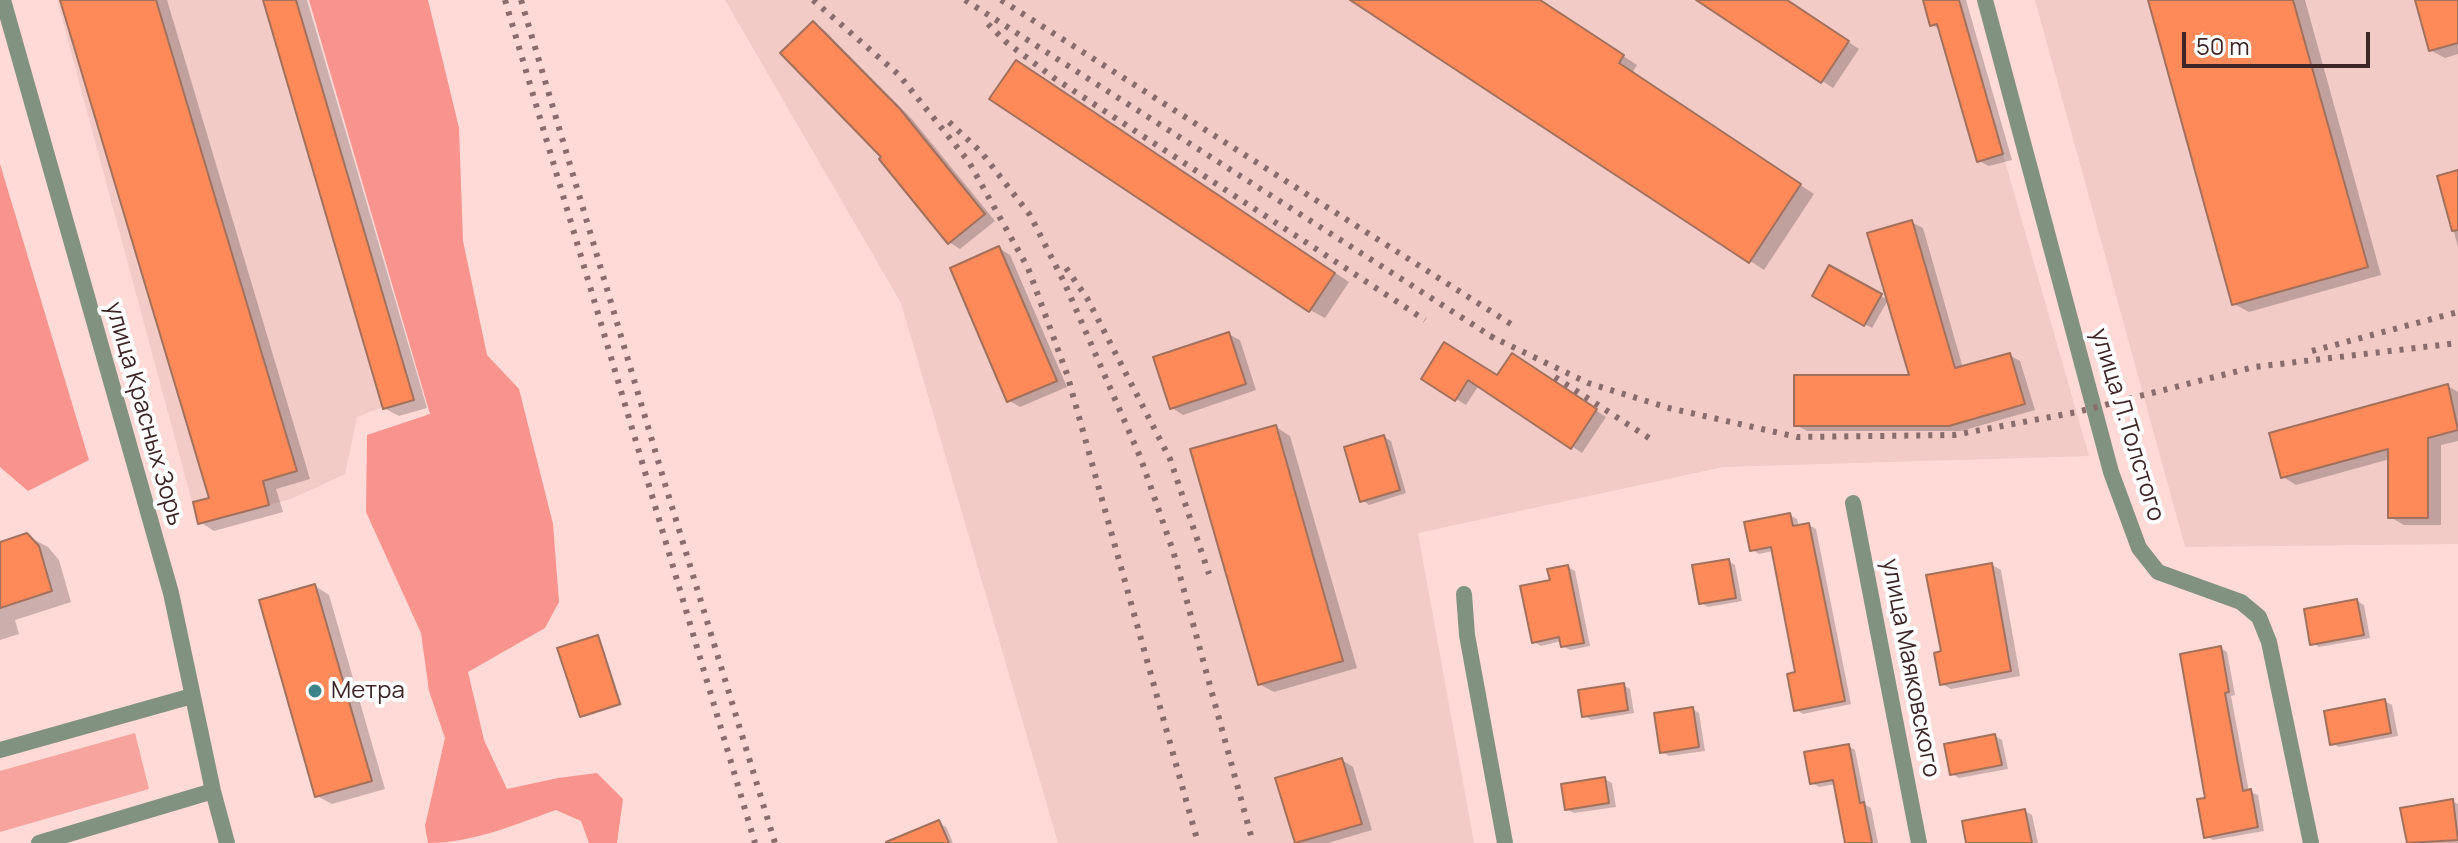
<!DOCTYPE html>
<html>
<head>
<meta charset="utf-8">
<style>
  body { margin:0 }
  #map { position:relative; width:2458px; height:843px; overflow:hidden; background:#ffdad7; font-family:Manrope,sans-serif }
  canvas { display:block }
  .scale { position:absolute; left:2182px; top:32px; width:188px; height:36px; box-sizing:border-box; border:4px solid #3d2625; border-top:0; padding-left:10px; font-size:24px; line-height:28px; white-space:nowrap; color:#3d2625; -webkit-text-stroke:6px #fff; paint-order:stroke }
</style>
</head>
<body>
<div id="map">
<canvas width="2458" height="843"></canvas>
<div class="scale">50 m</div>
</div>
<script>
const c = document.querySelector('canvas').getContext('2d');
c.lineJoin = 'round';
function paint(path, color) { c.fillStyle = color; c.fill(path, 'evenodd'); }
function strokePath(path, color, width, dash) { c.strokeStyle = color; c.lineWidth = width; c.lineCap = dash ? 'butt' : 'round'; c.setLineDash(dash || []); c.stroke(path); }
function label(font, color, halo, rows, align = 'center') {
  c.font = font + ' Manrope,sans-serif'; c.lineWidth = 8; c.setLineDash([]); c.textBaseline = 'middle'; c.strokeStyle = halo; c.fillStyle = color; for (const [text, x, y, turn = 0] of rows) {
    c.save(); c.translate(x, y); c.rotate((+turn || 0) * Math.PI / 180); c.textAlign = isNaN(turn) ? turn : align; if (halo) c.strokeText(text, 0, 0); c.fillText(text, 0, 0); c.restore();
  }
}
paint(new Path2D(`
  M 57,0 L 291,0 L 413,395 L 357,417 L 345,474 L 291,499 L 198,524 Z
  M 725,0 L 1959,0 L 2089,456 L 1723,467 L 1418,533 L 1474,843 L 1058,843 L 901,303 Z
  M 2035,0 L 2458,0 L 2458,544 L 2185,547 Z`), '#f2cac6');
paint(new Path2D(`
  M 135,733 L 149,789 L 0,832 L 0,771 Z`), '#f7a49f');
paint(new Path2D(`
  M 309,0 L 428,0 L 459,128 L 463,241 L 487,355 L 519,389 L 553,524 L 559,602 L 545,628 L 468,672 L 484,740 L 507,789 L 558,778 L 597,773 L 623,799 L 617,843 L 589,843 L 581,821 L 556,810 C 514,825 472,843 428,843 L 425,826 L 445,738 L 429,691 L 421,633 L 366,512 L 367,435 L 430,414 Z
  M 0,164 L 89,460 L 28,491 L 0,467 Z`), '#f9938e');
paint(new Path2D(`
  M 62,0 L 167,0 L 310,479 L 276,489 L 283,512 L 214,531 L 200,522 L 211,499 Z
  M 265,0 L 307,0 L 427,408 L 399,416 L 384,408 Z
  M 1353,0 L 1538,0 L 1637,65 L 1632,73 L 1814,194 L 1764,270 Z
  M 1700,0 L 1785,0 L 1859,49 L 1833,88 Z
  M 1925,0 L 1966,0 L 2012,160 L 1989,166 L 1979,161 L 1941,30 L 1932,25 Z
  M 2150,0 L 2305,0 L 2381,275 L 2249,312 L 2234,304 Z
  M 2417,0 L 2458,0 L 2458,54 L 2445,58 L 2430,50 Z
  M 813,23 L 824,30 L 911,118 L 995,221 L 960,249 L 949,242 L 884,157 Z
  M 1031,71 L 1349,282 L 1325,318 L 1310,310 Z
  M 2458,172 L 2458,247 L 2439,177 Z
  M 1911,222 L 1923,228 L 1963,368 L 2009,355 L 2020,361 L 2035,410 L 1961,431 L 1807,431 L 1796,425 L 1911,377 Z
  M 999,248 L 1010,255 L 1067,387 L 1020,407 L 1008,400 Z
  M 1830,268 L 1888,300 L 1872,328 L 1814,296 Z
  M 1228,334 L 1240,340 L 1256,390 L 1183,415 L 1172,408 Z
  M 1522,361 L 1606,417 L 1582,453 L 1479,385 L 1466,405 L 1423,379 L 1498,377 Z
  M 2448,386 L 2458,392 L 2458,441 L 2441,445 L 2441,525 L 2404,525 L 2390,517 L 2390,459 L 2296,485 L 2283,477 Z
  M 1276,427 L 1290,436 L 1357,668 L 1274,692 L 1259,684 Z
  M 1384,437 L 1391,441 L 1406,493 L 1369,505 L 1362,500 Z
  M 1790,515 L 1797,519 L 1799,527 L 1809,525 L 1816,529 L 1851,704 L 1803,714 L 1796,709 L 1797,674 L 1773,551 L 1759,554 L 1751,549 Z
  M 27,536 L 48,547 L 59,560 L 71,602 L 15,620 L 19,634 L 0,640 L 0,544 Z
  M 1728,561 L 1735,565 L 1742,601 L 1708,607 L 1701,603 Z
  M 1992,565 L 2001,570 L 2020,676 L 1951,689 L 1942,684 L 1943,653 Z
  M 1568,567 L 1575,571 L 1590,646 L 1570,650 L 1563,646 L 1562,641 L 1541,646 L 1534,642 L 1552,581 Z
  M 315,586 L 329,595 L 385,789 L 332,804 L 317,796 Z
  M 2357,601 L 2364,605 L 2370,638 L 2319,647 L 2312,643 Z
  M 597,637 L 600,638 L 622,705 L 584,717 L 581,715 Z
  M 2220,648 L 2227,652 L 2235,695 L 2231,696 L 2249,792 L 2258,795 L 2264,831 L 2213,840 L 2206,836 Z
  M 1623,685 L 1630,689 L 1634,713 L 1591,720 L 1584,715 Z
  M 2385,701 L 2392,705 L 2398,736 L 2339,747 L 2332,743 Z
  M 1692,709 L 1699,713 L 1705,751 L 1669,756 L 1662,752 Z
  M 1995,736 L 2002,740 L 2008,769 L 1959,778 L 1952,774 Z
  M 1848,746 L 1855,750 L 1866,805 L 1871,808 L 1878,843 L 1847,843 L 1836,784 L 1819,787 L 1812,783 Z
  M 1342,760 L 1353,767 L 1372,830 L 1328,843 L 1297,843 Z
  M 1605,779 L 1612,783 L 1616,807 L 1574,813 L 1566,809 Z
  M 2452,801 L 2458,804 L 2458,843 L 2409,843 L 2403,810 Z
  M 2025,811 L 2032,815 L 2038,843 L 1968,843 Z
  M 939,823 L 946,827 L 953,843 L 920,843 Z`), '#0003');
const building = new Path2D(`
  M 60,0 L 156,0 L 297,471 L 263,481 L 269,505 L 198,524 L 193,502 L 209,498 Z
  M 263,0 L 296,0 L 414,400 L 383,409 Z
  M 1350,0 L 1540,0 L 1624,55 L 1619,63 L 1801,184 L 1749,263 Z
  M 1696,0 L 1787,0 L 1849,41 L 1821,83 Z
  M 1923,0 L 1959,0 L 2003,154 L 1977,162 L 1937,24 L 1930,26 Z
  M 2148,0 L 2293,0 L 2368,267 L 2232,305 Z
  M 2415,0 L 2458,0 L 2458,43 L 2429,51 Z
  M 813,21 L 900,109 L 985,214 L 948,244 L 879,159 L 881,157 L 780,53 Z
  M 1016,60 L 1335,273 L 1309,312 L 989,99 Z
  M 2458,170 L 2458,230 L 2452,231 L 2437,176 Z
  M 1912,220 L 1955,368 L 2010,353 L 2025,404 L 1949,426 L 1794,426 L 1794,375 L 1909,375 L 1867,233 Z
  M 999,246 L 1057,381 L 1007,402 L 950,268 Z
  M 1829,265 L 1882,294 L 1864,326 L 1812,296 Z
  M 1229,332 L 1246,384 L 1170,409 L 1153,357 Z
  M 1444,342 L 1497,375 L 1512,353 L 1597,409 L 1571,449 L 1468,380 L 1455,401 L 1421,379 Z
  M 2448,384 L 2458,430 L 2428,438 L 2428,518 L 2388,518 L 2388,449 L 2281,478 L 2269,433 Z
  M 1276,425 L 1343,661 L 1258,685 L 1190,449 Z
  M 1384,435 L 1400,490 L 1360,502 L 1344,447 Z
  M 1790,513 L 1793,526 L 1809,523 L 1845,701 L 1794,711 L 1787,674 L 1795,672 L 1771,547 L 1750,551 L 1744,522 Z
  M 27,533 L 39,546 L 52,591 L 0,608 L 0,542 Z
  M 1729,559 L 1736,598 L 1699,604 L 1692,565 Z
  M 1992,563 L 2011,671 L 1940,685 L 1934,653 L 1941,651 L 1926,575 Z
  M 1568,565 L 1584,643 L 1561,647 L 1559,637 L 1532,643 L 1520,586 L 1550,580 L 1547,569 Z
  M 315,584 L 372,781 L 315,797 L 259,600 Z
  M 2357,599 L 2364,635 L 2310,645 L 2304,609 Z
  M 598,635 L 620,704 L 580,717 L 557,648 Z
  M 2221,646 L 2229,692 L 2225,693 L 2243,791 L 2251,789 L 2258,827 L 2204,838 L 2197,799 L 2205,798 L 2180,654 Z
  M 1624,683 L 1628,710 L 1582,717 L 1578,690 Z
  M 2385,699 L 2391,733 L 2330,745 L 2324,711 Z
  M 1693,707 L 1699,747 L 1660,753 L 1654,713 Z
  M 1995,734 L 2002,765 L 1950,775 L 1944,744 Z
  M 1849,744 L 1860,803 L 1864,802 L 1872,843 L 1845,843 L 1833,780 L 1810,784 L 1804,752 Z
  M 1342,758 L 1362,824 L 1295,843 L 1275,778 Z
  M 1605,777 L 1609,803 L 1565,810 L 1561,784 Z
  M 2453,799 L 2458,840 L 2407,843 L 2400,808 Z
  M 2025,809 L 2032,843 L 1966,843 L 1962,821 Z
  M 939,820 L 949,843 L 886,843 L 886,842 Z`);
paint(building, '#fd8a58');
strokePath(building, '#a2715d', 2);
strokePath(new Path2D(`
  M 1985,0 L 2111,472 L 2139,548 L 2158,572 L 2241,602 L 2259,617 L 2269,642 L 2311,843
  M 1853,503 L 1919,843
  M 1464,594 L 1467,635 L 1505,843`), '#829280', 16);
strokePath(new Path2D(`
  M 3,0 L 171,593 L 213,791 L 227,843
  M 0,750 L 192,696
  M 39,843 L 213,791`), '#829280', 16);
strokePath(new Path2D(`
  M 505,0 L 755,843
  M 521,0 L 665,484 L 775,843
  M 813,0 L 899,75 L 969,162 L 1028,268 L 1067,374 L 1198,843
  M 965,0 L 1497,340
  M 1001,0 L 1514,326
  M 988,24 L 1006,42 L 1054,78 L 1425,320
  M 949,122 L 981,152 L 1030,215 L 1065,284 L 1141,459 L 1174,554 L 1253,843
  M 1066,268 L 1087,298 L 1170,459 L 1209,574
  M 1490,336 L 1588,383 L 1669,408 L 1797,437 L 1954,435 L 2077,412 L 2254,367 L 2458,343
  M 2312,351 L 2458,312
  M 1555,377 L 1655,442`), '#896c6b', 6, [4, 8]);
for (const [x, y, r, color] of [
  [315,691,8,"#3c848a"]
]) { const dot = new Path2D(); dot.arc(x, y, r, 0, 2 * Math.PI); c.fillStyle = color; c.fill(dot); strokePath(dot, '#fff', 3); }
label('24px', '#3d2625', '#fff', [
  ["улица Красных Зорь",144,414,74],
  ["улица Л.Толстого",2127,425,73],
  ["улица Маяковского",1910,668,79]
]);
label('24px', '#3d2625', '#fff', [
  ["Метра",331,691]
], 'left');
</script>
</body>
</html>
